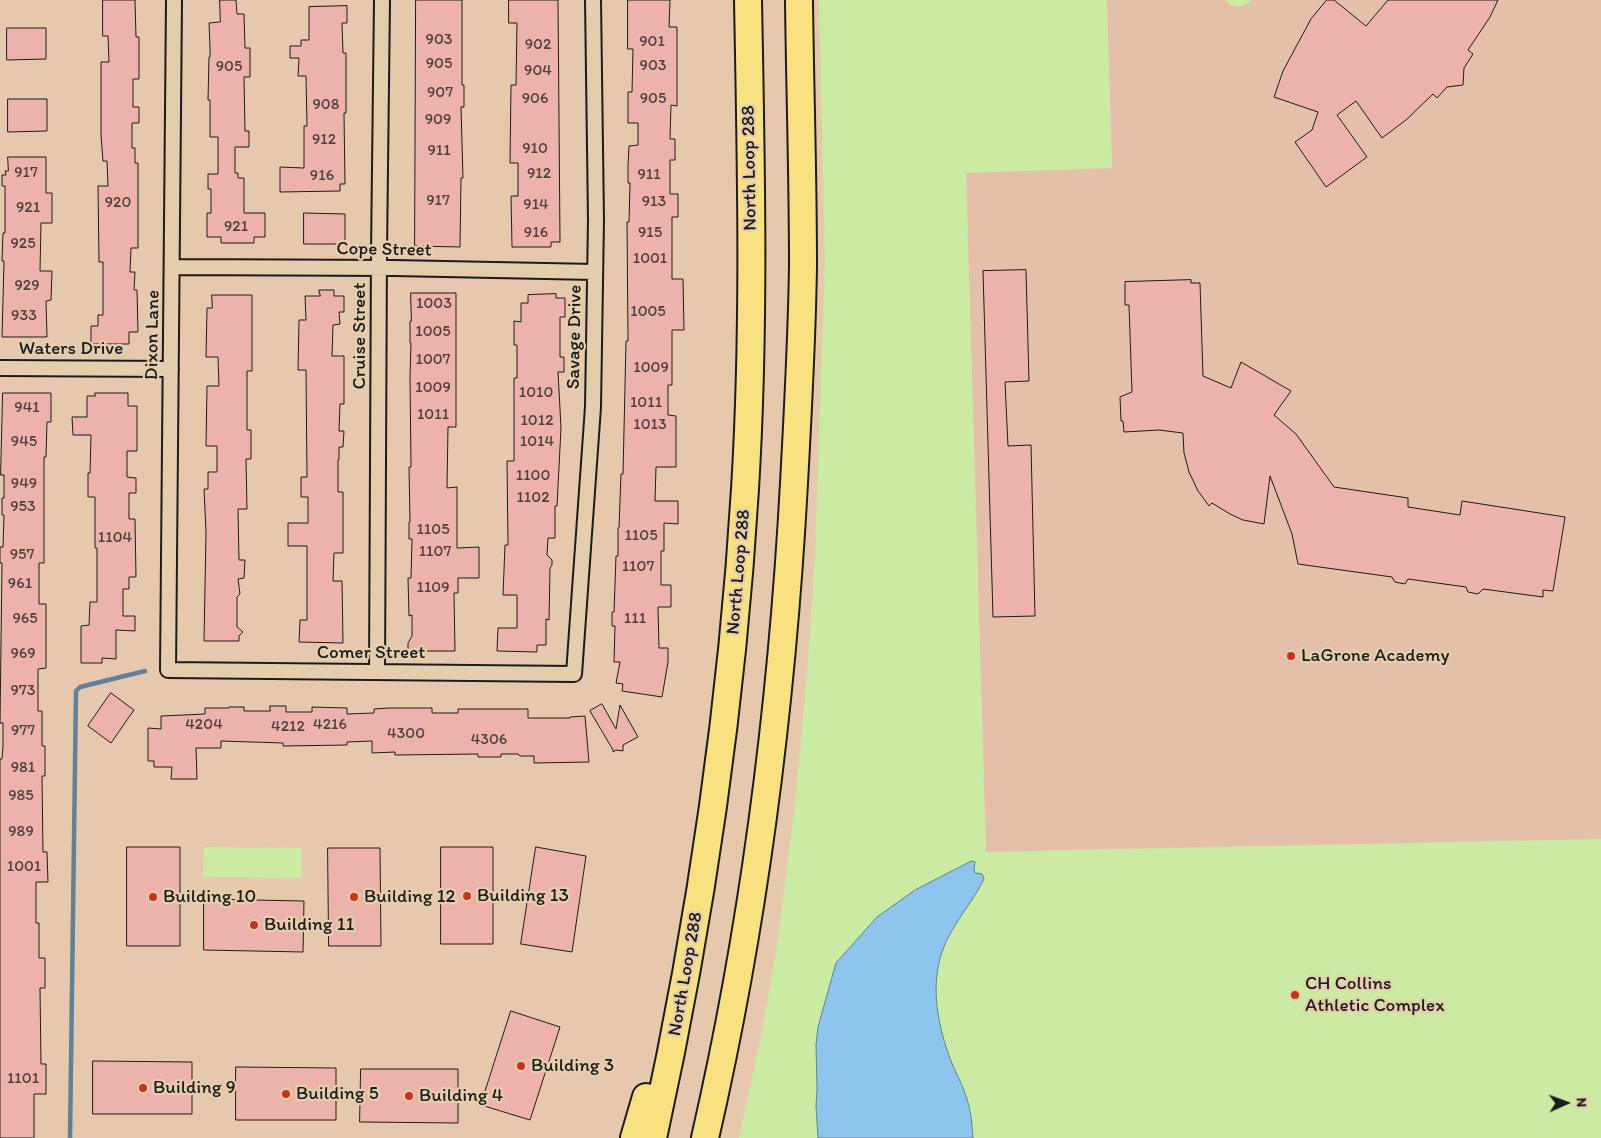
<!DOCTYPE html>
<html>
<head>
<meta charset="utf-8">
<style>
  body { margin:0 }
  #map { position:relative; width:1601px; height:1138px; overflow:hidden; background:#e6c9ad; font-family:Itim,sans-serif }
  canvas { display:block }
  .north { position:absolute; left:1541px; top:1078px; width:50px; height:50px; -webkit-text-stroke:4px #e4cead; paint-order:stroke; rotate:88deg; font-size:14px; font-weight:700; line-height:20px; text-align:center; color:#1c1c1c }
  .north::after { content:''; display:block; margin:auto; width:18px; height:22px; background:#1c1c1c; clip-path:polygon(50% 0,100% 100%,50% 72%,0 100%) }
</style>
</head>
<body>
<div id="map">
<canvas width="1601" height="1138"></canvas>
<div class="north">N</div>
</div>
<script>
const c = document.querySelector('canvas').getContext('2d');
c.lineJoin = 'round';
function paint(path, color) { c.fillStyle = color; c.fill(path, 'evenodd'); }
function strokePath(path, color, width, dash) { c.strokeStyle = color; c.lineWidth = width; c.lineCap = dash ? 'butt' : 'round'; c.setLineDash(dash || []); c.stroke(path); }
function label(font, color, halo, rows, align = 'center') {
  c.font = font + ' Itim,sans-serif'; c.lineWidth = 4.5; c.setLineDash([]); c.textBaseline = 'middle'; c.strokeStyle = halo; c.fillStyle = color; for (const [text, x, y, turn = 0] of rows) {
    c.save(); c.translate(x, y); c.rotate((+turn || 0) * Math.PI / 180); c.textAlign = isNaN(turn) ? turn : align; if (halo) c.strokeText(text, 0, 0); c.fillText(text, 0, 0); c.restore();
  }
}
paint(new Path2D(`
  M 1107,0 L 1601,0 L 1601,839 L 1195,847 L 986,852 L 966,173 L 1112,168 Z`), '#e4bfa9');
paint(new Path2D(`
  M 819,0 L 1107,0 L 1112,168 L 966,173 L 986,852 L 1601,839 L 1601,1138 L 739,1138 L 762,1031 L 776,952 L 794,813 L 807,675 L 815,556 L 825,262 Z
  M 1225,0 L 1252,0 C 1243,9 1233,9 1225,0 Z
  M 204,847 L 302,848 L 302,878 L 203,877 Z`), '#cbeaa2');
const water = new Path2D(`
  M 972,861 L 975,862 L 974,870 L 975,873 L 982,874 L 984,879 C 972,904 951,925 942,952 C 930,987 938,1027 951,1061 C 956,1073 962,1084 966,1096 C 971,1110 972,1124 973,1138 L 818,1138 L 816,1106 L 817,1089 L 816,1045 L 818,1027 L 836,963 L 877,917 L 915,890 Z`);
paint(water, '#8ec5ec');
strokePath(water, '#608199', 1);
strokePath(new Path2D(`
  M 70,1138 L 76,691 L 80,687 L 145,671`), '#608199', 4.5);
const building = new Path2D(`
  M 103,0 L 135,0 L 136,37 L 139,37 L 139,79 L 133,79 L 133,107 L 139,107 L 139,123 L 132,123 L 132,148 L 135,148 L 135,163 L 138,163 L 138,248 L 131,248 L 130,272 L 135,272 L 134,290 L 137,290 L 138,332 L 129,332 L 129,344 L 91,344 L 91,326 L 98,326 L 98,315 L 103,315 L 103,262 L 99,262 L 98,186 L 108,186 L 107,161 L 103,161 L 101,136 L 101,62 L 109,62 L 108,36 L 103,36 Z
  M 220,0 L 236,0 L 237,14 L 244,14 L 245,48 L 250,48 L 250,77 L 244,77 L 245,131 L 249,131 L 249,147 L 235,147 L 235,173 L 238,173 L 238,178 L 244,178 L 244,213 L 265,213 L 265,237 L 254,237 L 254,243 L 221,243 L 221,237 L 207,237 L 207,213 L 211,213 L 211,189 L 208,189 L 208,174 L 218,174 L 218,137 L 210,137 L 210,100 L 208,100 L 209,57 L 210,57 L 210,48 L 209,23 L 220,22 Z
  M 416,0 L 462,0 L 462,85 L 464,85 L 464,107 L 461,107 L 463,178 L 461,178 L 460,247 L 415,246 Z
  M 509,0 L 558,0 L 560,242 L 551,242 L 551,247 L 512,247 L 511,196 L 518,196 L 518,163 L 510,163 L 511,85 L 516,85 L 517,23 L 509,23 Z
  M 628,0 L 670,0 L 669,27 L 677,27 L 677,106 L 671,105 L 670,139 L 675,139 L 675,160 L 670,160 L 670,194 L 678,194 L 678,217 L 672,217 L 672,279 L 683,279 L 684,330 L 672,330 L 672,385 L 668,385 L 668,415 L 676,416 L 676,467 L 656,467 L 655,501 L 678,501 L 678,524 L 664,523 L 664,551 L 661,551 L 661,585 L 671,585 L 671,607 L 658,607 L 659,648 L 668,648 L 668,662 L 662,697 L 622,691 L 623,684 L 616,683 L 620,662 L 614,662 L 615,626 L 612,626 L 612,612 L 614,612 L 616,556 L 618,556 L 618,528 L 619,528 L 621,474 L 623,474 L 626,341 L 628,341 L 627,222 L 629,222 L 630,183 L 628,183 L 628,166 L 629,146 L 638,145 L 638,123 L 628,123 L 628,92 L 632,92 L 633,49 L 628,49 Z
  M 1327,0 L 1334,0 L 1366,26 L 1388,0 L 1498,0 L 1490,17 L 1468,50 L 1473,54 L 1464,68 L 1463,85 L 1447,87 L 1437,98 L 1433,94 L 1406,120 L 1382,138 L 1356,101 L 1337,115 L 1367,157 L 1326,187 L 1295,142 L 1312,130 L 1318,112 L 1274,97 L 1283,71 L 1311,19 Z
  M 347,6 L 347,23 L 342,23 L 343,53 L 346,53 L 346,113 L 344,113 L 345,184 L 340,184 L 340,191 L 280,192 L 280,167 L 304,168 L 304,126 L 307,126 L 306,76 L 298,76 L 299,58 L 290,58 L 290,46 L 301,46 L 301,40 L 309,40 L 309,7 Z
  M 7,28 L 46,28 L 46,59 L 7,60 Z
  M 8,99 L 47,99 L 47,131 L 8,132 Z
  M 8,157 L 46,157 L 46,193 L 52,193 L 52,223 L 41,223 L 40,271 L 52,271 L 51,300 L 46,301 L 47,337 L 2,337 L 4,261 L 2,261 L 3,233 L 5,233 L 5,186 L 2,186 L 2,175 L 6,175 L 5,171 L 8,171 Z
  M 304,213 L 345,214 L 345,244 L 304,244 Z
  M 1026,270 L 1029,381 L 1005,382 L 1008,446 L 1031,445 L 1035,616 L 993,617 L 983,271 Z
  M 1191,280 L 1191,283 L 1200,283 L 1203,376 L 1231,388 L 1241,362 L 1291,391 L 1274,415 L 1296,434 L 1334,487 L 1408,498 L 1408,507 L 1460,515 L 1462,501 L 1565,517 L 1553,591 L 1543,590 L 1543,597 L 1483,589 L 1478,594 L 1468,592 L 1466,587 L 1408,579 L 1405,584 L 1395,582 L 1392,577 L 1298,564 L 1292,534 L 1270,476 L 1264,524 L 1243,520 L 1230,514 L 1212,503 L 1209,506 L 1198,491 L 1189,472 L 1184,453 L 1183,433 L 1159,430 L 1124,432 L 1123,421 L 1121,421 L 1120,397 L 1132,392 L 1129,305 L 1125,305 L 1125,282 Z
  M 319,290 L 334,290 L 334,296 L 344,296 L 344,312 L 339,312 L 340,324 L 333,325 L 332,356 L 344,356 L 344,404 L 340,404 L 339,431 L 344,431 L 343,447 L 339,447 L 339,460 L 338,460 L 338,492 L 343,492 L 343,553 L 334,553 L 333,581 L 342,581 L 343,643 L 299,642 L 300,620 L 307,620 L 307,546 L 288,546 L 288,523 L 308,523 L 308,497 L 301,497 L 301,477 L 307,477 L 306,370 L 298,370 L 299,320 L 306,320 L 305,296 L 320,296 Z
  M 411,293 L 456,293 L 456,427 L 448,427 L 447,488 L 457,487 L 457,548 L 479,547 L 479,578 L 458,578 L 458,593 L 454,593 L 455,651 L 408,651 L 408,643 L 412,636 L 412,615 L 409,616 L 408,578 L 411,578 L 412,539 L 409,539 L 409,522 L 410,522 L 409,467 L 411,467 L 410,376 L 411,343 L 410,343 L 410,321 L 411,321 Z
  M 556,294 L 556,298 L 565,298 L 565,317 L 560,317 L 560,357 L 564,357 L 564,372 L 558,372 L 561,428 L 557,506 L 555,506 L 555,538 L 548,538 L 547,555 L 552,560 L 552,565 L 550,568 L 549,620 L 546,619 L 546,645 L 537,645 L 537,652 L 497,651 L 498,628 L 517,628 L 517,595 L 503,595 L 505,545 L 508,545 L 507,461 L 514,461 L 514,378 L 517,378 L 517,345 L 514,345 L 514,321 L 521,322 L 521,303 L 528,303 L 528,295 Z
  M 212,295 L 252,295 L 252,371 L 247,371 L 247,430 L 251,430 L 251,459 L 246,459 L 247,509 L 238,509 L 239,560 L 245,560 L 244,578 L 238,579 L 240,594 L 237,597 L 237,627 L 243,632 L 239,636 L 239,641 L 204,641 L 206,532 L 204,489 L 208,489 L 208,472 L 217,472 L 217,446 L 206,446 L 207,386 L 219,386 L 218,357 L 206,357 L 207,308 L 212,308 Z
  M 3,393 L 51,393 L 51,422 L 47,422 L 46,457 L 44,457 L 44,563 L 39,563 L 39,604 L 46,604 L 46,668 L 38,669 L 38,711 L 42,711 L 42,746 L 45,746 L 45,776 L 42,776 L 43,852 L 47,852 L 48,882 L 36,882 L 36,923 L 39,923 L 39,958 L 45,958 L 45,988 L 40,988 L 41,1064 L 46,1064 L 46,1094 L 34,1094 L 34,1138 L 0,1138 L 0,759 L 2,759 L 3,746 L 3,723 L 0,723 L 2,563 L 0,563 L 0,547 L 3,547 L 4,515 L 2,515 L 2,498 L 4,498 L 4,475 L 1,475 Z
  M 95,393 L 128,393 L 128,406 L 137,406 L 137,451 L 127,451 L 127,477 L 136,478 L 136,493 L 129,493 L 129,519 L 135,519 L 136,577 L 129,577 L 129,589 L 123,589 L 123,616 L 135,616 L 135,631 L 116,630 L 116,659 L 102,658 L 102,663 L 81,663 L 81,626 L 89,625 L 90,602 L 97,602 L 97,548 L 95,548 L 95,497 L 88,497 L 88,473 L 90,473 L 91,435 L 73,435 L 72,417 L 87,417 L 87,396 L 95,396 Z
  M 111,693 L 134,710 L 111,743 L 88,726 Z
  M 602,704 L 616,729 L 620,705 L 638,737 L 623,745 L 623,751 L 616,750 L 613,752 L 613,750 L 590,711 Z
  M 270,706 L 286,706 L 286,712 L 312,712 L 312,707 L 347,708 L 347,714 L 374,713 L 374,709 L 389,708 L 432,708 L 432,713 L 458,713 L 458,709 L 528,709 L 528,718 L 570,718 L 570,717 L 585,716 L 589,762 L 534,763 L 534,756 L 520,756 L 518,754 L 501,754 L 501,757 L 478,757 L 478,754 L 395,755 L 395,752 L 372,753 L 372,741 L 347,742 L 347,745 L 283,746 L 283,743 L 221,741 L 221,748 L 196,748 L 197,779 L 171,779 L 172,767 L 154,767 L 154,761 L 148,761 L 148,728 L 161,729 L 161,716 L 205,714 L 205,708 L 229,708 L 229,707 L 244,707 L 244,711 L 270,711 Z
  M 127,847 L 180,847 L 180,946 L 127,946 Z
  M 441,847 L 493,847 L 493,944 L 441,944 Z
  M 536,847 L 586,856 L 572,952 L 521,944 Z
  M 328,848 L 380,848 L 381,946 L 329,946 Z
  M 204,899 L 304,901 L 303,952 L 204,950 Z
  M 511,1011 L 560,1027 L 530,1120 L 481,1105 Z
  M 93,1061 L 192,1062 L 192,1114 L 93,1114 Z
  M 236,1067 L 336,1068 L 336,1120 L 236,1120 Z
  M 361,1069 L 458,1069 L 458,1123 L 360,1122 Z`);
paint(building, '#edb3ab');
strokePath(building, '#1c1c1c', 1);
const street = new Path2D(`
  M 174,0 L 168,670 L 574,674 L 593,407 L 596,220 L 593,0
  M 172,267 L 394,268 L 595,272
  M 0,368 L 171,369
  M 377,672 L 379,253 L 382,0`);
const highway = new Path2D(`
  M 634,1138 L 646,1097
  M 653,1138 C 700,924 732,707 745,489 C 755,326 751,163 748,0
  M 705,1138 C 755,921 782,705 794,483 C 798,411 802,338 803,265 C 803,176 800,88 799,0`);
strokePath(street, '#1c1c1c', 18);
strokePath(highway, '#1c1c1c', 30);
strokePath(street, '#e4cead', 14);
strokePath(highway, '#f9e181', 26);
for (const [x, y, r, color] of [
  [1291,656,5,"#c8321e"],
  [467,896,5,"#c8321e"],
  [153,897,5,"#c8321e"],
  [354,897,5,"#c8321e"],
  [254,925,5,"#c8321e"],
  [1295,995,5,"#c8321e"],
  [521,1066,5,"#c8321e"],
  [143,1088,5,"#c8321e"],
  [286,1094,5,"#c8321e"],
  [409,1096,5,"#c8321e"]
]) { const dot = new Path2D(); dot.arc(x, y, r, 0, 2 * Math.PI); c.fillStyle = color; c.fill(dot); strokePath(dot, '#e4cead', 2); }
label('16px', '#504240', null, [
  ["903",439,40],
  ["901",652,42],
  ["902",538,45],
  ["905",439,64],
  ["903",653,66],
  ["905",229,67],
  ["904",538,71],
  ["907",440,93],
  ["906",535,99],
  ["905",653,99],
  ["908",326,105],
  ["909",438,120],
  ["912",324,140],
  ["910",535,149],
  ["911",439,151],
  ["917",26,173],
  ["912",539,174],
  ["911",649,175],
  ["916",322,176],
  ["917",438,201],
  ["913",654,202],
  ["920",118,203],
  ["914",536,205],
  ["921",28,208],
  ["921",236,227],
  ["916",536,233],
  ["915",650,233],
  ["925",23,244],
  ["1001",650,259],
  ["929",27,286],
  ["1003",434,304],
  ["1005",648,312],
  ["933",24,316],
  ["1005",433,332],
  ["1007",433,360],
  ["1009",651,368],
  ["1009",433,388],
  ["1010",536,393],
  ["1011",646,403],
  ["941",27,408],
  ["1011",433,415],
  ["1012",537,421],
  ["1013",650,425],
  ["945",24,442],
  ["1014",537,442],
  ["1100",533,476],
  ["949",24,484],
  ["1102",533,498],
  ["953",23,507],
  ["1105",433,530],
  ["1105",641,536],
  ["1104",115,538],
  ["1107",435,552],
  ["957",22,555],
  ["1107",638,567],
  ["961",20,584],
  ["1109",433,588],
  ["965",25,619],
  ["111",635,619],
  ["969",23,654],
  ["973",23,691],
  ["4204",204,725],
  ["4216",330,725],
  ["4212",288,727],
  ["977",23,731],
  ["4300",406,734],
  ["4306",489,740],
  ["981",23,768],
  ["985",21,796],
  ["989",21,832],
  ["1001",24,867],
  ["1101",23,1079]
]);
label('19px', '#1c1c1c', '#e4cead', [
  ["North Loop 288",750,168,-91],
  ["Cope Street",384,250,1],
  ["Dixon Lane",153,335,-89],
  ["Cruise Street",360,336,-90],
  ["Savage Drive",575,337,-89],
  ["Waters Drive",71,349],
  ["North Loop 288",739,572,-85],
  ["Comer Street",371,653],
  ["North Loop 288",686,974,-80]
]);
label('19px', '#1c1c1c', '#e4cead', [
  ["LaGrone Academy",1301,656],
  ["Building 13",477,896],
  ["Building 10",163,897],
  ["Building 12",364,897],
  ["Building 11",264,925],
  ["CH Collins",1305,984],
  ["Athletic Complex",1305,1006],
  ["Building 3",531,1066],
  ["Building 9",153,1088],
  ["Building 5",296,1094],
  ["Building 4",419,1096]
], 'left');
</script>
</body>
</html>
